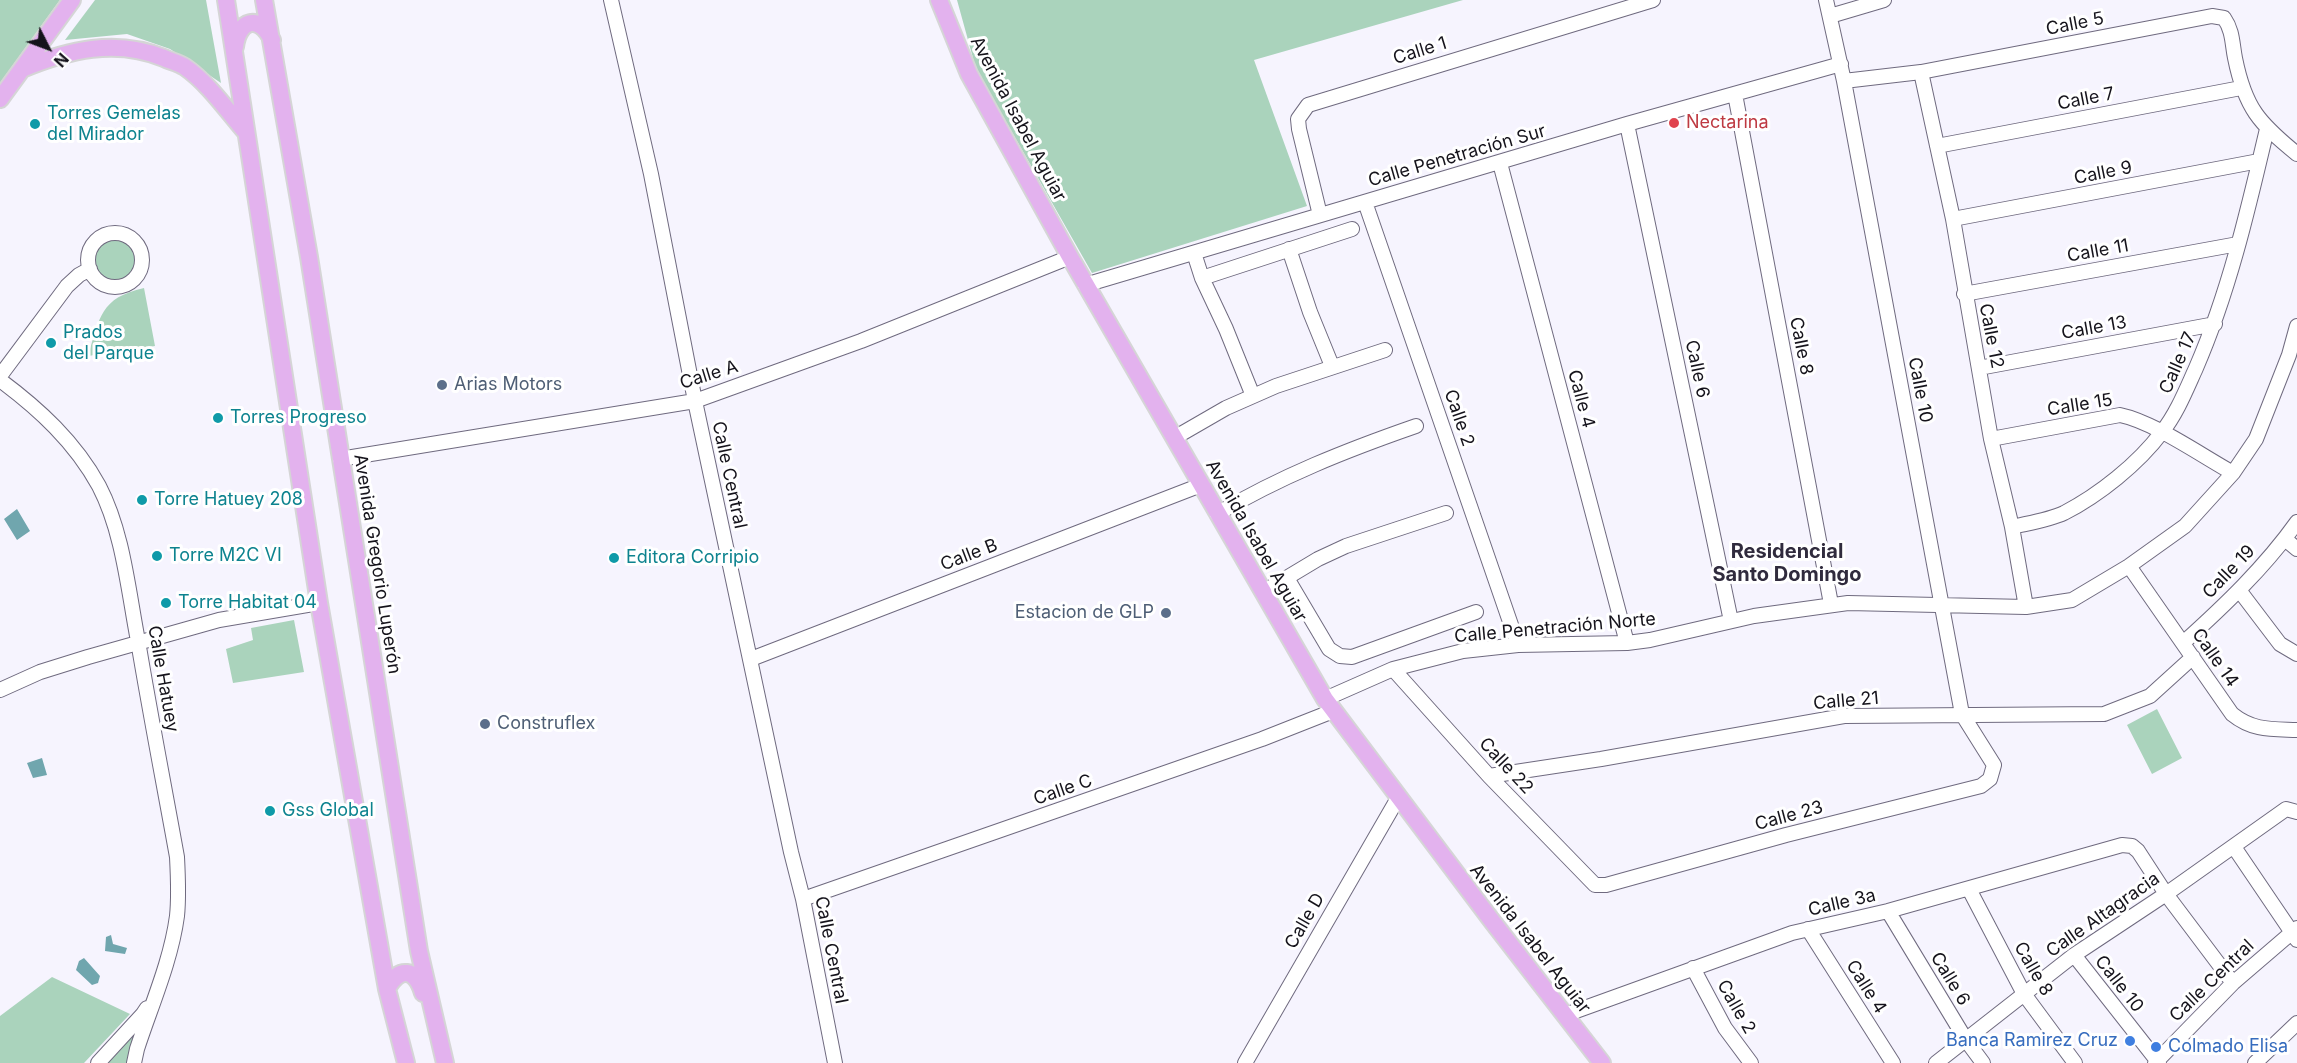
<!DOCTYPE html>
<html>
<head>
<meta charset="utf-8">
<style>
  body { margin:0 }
  #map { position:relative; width:2297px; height:1063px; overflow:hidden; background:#f6f4fe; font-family:Inter,sans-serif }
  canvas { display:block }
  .north { position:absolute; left:18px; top:18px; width:60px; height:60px; -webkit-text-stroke:4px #fff; paint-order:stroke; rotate:132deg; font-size:16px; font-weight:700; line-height:24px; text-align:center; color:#15131b }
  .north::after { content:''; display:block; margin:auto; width:21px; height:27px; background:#15131b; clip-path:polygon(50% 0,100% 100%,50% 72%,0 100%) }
</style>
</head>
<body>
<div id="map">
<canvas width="2297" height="1063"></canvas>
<div class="north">N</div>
</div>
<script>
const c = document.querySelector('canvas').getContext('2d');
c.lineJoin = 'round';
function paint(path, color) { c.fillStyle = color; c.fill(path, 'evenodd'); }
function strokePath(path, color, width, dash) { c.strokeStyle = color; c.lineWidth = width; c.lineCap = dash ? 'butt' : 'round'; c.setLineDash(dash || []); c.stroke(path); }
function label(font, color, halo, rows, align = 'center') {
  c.font = font + ' Inter,sans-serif'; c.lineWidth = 6; c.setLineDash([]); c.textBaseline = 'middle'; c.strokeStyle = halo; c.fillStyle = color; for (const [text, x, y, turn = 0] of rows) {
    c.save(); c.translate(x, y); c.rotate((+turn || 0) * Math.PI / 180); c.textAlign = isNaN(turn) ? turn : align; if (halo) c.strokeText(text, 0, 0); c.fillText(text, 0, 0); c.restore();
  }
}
paint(new Path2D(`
  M 0,0 L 60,0 L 0,83 Z
  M 95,0 L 206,0 L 221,83 L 170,49 L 127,34 L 65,40 Z
  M 957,0 L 1463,0 L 1254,60 L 1307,206 L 1092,273 L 976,69 Z
  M94 260a21 21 0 1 1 42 0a21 21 0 1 1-42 0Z
  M 144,288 L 155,346 L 88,356 C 100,317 100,298 144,288 Z
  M 294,620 L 304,672 L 233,683 L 226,649 L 253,640 L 251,628 Z
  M 2157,709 L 2182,758 L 2152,774 L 2127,725 Z
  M 52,977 L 130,1014 L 84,1063 L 0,1063 L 0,1016 Z
  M 137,1026 L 128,1063 L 105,1063 Z`), '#aad3bc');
paint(new Path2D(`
  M 17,509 L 30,531 L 17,540 L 4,519 Z
  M 42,758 L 47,775 L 33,778 L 27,763 Z
  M 111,935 L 113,944 L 127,948 L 125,954 L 105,951 L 106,937 Z
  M 84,958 L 100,976 L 98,983 L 92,985 L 76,970 L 79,961 Z`), '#70a6ae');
const minor = new Path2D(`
  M 611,0 L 651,174 L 695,401 L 791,852 L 803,899 L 835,1063
  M 1830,16 L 1884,0
  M 1921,72 L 1953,219 L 1991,439 L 2012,527 L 2026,607
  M 1844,81 L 1921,72 L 2212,16 L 2224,18 C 2233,31 2232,43 2235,58 C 2245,108 2259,123 2297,154
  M 1735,94 L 1831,604
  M 1627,124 L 1731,621
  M 1937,146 L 2241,88
  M 1500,163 L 1627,643
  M 1365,202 L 1518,645
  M 1320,215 L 1299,129 L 1298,119 L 1308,105 L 1653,0
  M 1953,219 L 2259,161
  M88 260a27 27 0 1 1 54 0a27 27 0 1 1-54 0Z
  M 1289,249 L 1310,312 L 1332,366
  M 1194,253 L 1202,278 L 1226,329 L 1253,396
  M 1202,278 L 1352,229
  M 1085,285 L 1627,124 L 1841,64
  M 1964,294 L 2238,244
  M 1979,368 L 2215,324
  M 0,376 L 67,286 L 79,275 L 90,269
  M 0,380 C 39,409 75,442 99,486 C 123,532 128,589 138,641 C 150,713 164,785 177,857 C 178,876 179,897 177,916 C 171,961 151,1006 137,1049 L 134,1063
  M 1174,438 L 1226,408 L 1276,386 L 1385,350
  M 1991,439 L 2120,415 C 2154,422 2202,456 2233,473
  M 340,459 L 695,401 L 861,341 L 1070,257
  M 1217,514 C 1281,476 1347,450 1416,426
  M 2012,527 C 2029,523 2049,520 2064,513 C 2099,495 2138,464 2162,432 C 2177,413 2186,390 2196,368 C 2229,292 2248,210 2267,129
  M 2285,539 L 2297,549
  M 2129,566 L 2232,714 C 2253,731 2272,729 2297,730
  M 1287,578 L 1329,649 L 1340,656 L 1352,657 L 1476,612
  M 2239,590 L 2280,644 L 2297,654
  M 1263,592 L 1318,559 L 1346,546 L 1446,513
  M 2183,643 C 2224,606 2265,567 2297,522
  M 751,659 L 1201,485
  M 1393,669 L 1489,776 L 1595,885 L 1606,885 L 1786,835 L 1981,786 L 1990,779 L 1994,765 L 1962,714 L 1844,81 L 1826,0
  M 0,690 L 40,672 L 88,657 L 219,620 L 319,603
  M 1325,699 L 1393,669 L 1463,651 L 1518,645 L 1627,643 L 1650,640 L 1754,616 L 1848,603 L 2026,607 L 2072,600 L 2129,566 L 2185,526 L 2233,473 L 2256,439 L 2289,355 L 2297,326
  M 1489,776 L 1601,759 L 1844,716 L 2104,714 L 2150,696 L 2193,657
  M 2234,847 L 2297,940
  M 1969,889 L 2024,994 L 2075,1063
  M 803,899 L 1262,739 L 1333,711
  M 1888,911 L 1966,1040 L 1983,1063
  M 1808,929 L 1893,1063
  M 2074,955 L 2159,1063
  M 1693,968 L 1725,1028 L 1751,1063
  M 1565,1015 L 1792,933 L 1888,911 L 2122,845 L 2132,846 L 2138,851 L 2166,894 L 2233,983
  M 98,1063 L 143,1014 L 147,1008
  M 1245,1063 L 1398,798
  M 1936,1063 L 2074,955 L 2166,894 L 2286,809 L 2297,812
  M 2155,1063 L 2233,983 L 2297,928
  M 2255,1063 L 2297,1023`);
const major = new Path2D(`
  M 226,0 L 319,603 L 387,989 L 406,1063
  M 264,0 L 309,257 L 419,951 L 445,1063
  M 939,0 L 969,74 L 1070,257 L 1325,699 L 1492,921 L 1602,1063
  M 235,47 C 238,20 259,13 272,40
  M 22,69 C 68,50 116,38 164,58 C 170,61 179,63 185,67 C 208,83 226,109 244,130
  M 0,99 L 72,0
  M 387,989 C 399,966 416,968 423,993`);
strokePath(minor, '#6f6a7f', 16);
strokePath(major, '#d5d5d6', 20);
strokePath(minor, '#fff', 14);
strokePath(major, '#e3b2ee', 16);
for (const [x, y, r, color] of [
  [1674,123,6,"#e0444e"],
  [35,124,6,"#0f9aa8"],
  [51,343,6,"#0f9aa8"],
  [442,385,6,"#5c6f8a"],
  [218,418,6,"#0f9aa8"],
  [142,500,6,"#0f9aa8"],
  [157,556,6,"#0f9aa8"],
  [614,558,6,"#0f9aa8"],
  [166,603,6,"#0f9aa8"],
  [1166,613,6,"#5c6f8a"],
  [485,724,6,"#5c6f8a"],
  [270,811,6,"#0f9aa8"],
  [2130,1041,6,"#3f7fe0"],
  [2156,1047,6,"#3f7fe0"]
]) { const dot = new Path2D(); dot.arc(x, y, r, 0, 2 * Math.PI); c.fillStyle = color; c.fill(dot); strokePath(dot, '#fff', 2); }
label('18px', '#15131b', '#fff', [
  ["Calle 5",2075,24,-11],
  ["Calle 1",1420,51,-17],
  ["Calle 7",2086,99,-11],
  ["Avenida Isabel Aguiar",1018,119,62],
  ["Calle Penetración Sur",1457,156,-16],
  ["Calle 9",2103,173,-11],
  ["Calle 11",2098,251,-10],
  ["Calle 13",2094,328,-10],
  ["Calle 12",1991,336,79],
  ["Calle 8",1801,346,79],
  ["Calle 17",2178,363,-66],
  ["Calle 6",1697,369,78],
  ["Calle A",709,375,-17],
  ["Calle 10",1920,390,79],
  ["Calle 4",1581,399,75],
  ["Calle 15",2080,405,-9],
  ["Calle 2",1459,418,71],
  ["Calle Central",729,475,78],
  ["Avenida Isabel Aguiar",1256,541,60],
  ["Calle B",969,555,-21],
  ["Avenida Gregorio Luperón",377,564,81],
  ["Calle 19",2229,572,-46],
  ["Calle Penetración Norte",1555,628,-5],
  ["Calle 14",2215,658,55],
  ["Calle Hatuey",163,679,80],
  ["Calle 21",1846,701,-5],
  ["Calle 22",1506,766,47],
  ["Calle C",1063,790,-19],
  ["Calle 23",1789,816,-15],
  ["Calle 3a",1842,903,-13],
  ["Calle Altagracia",2103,915,-35],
  ["Calle D",1305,921,-60],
  ["Avenida Isabel Aguiar",1530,939,52],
  ["Calle Central",831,950,79],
  ["Calle 8",2033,969,60],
  ["Calle 6",1950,979,59],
  ["Calle Central",2212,981,-44],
  ["Calle 10",2119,984,52],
  ["Calle 4",1866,987,58],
  ["Calle 2",1736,1007,60]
]);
label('18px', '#0d838f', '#fff', [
  ["Torres Gemelas",47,114],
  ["del Mirador",47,135],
  ["Prados",63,333],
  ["del Parque",63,354],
  ["Torres Progreso",230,418],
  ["Torre Hatuey 208",154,500],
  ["Torre M2C VI",169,556],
  ["Editora Corripio",626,558],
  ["Torre Habitat 04",178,603],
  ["Gss Global",282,811]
], 'left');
label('18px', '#be3a42', '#fff', [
  ["Nectarina",1686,123]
], 'left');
label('18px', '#4e5e75', '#fff', [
  ["Arias Motors",454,385],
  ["Estacion de GLP",1154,613,"right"],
  ["Construflex",497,724]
], 'left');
label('18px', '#366cbe', '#fff', [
  ["Banca Ramirez Cruz",2118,1041],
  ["Colmado Elisa",2168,1047,"left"]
], 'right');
label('bold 20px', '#302b3d', '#fff', [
  ["Residencial",1787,552],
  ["Santo Domingo",1787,575]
]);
</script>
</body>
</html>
